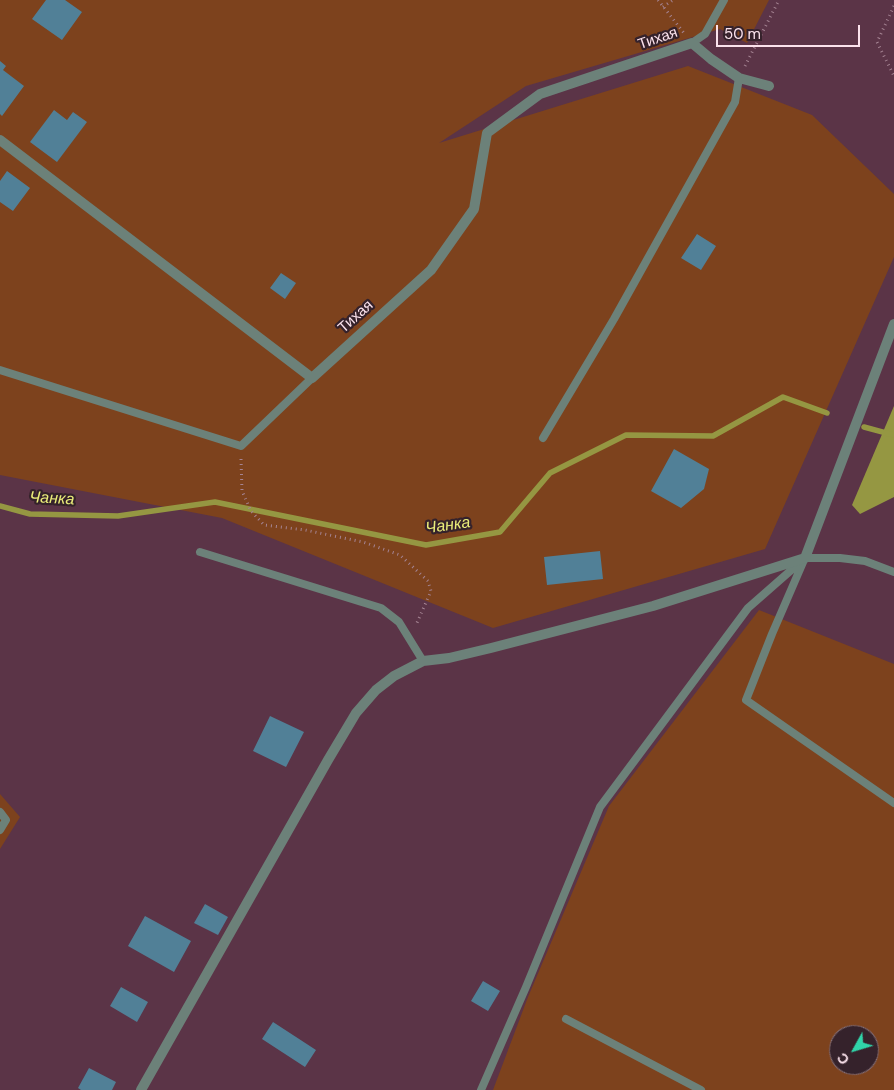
<!DOCTYPE html>
<html>
<head>
<meta charset="utf-8">
<style>
  body { margin:0 }
  #map { position:relative; width:894px; height:1090px; overflow:hidden; background:#5b3447; font-family:"DM Sans",sans-serif }
  canvas { display:block }
  .north { position:absolute; left:829px; top:1025px; width:50px; height:50px; box-sizing:border-box; background:#35222b; border:1px solid #846f78; border-radius:50%; rotate:231deg; font-size:14px; font-weight:700; line-height:20px; text-align:center; color:#fbe2ec }
  .north::after { content:''; display:block; margin:auto; width:18px; height:22px; background:#30d4a9; clip-path:polygon(50% 0,100% 100%,50% 72%,0 100%) }
  .scale { position:absolute; left:716px; top:25px; width:144px; height:22px; box-sizing:border-box; border:2px solid #fbe2ec; border-top:0; padding-left:6px; font-size:15px; line-height:18px; white-space:nowrap; color:#fbe2ec; -webkit-text-stroke:4px #35222b; paint-order:stroke }
</style>
</head>
<body>
<div id="map">
<canvas width="894" height="1090"></canvas>
<div class="north">С</div>
<div class="scale">50 m</div>
</div>
<script>
const c = document.querySelector('canvas').getContext('2d');
c.lineJoin = 'round';
function paint(path, color) { c.fillStyle = color; c.fill(path, 'evenodd'); }
function strokePath(path, color, width, dash) { c.strokeStyle = color; c.lineWidth = width; c.lineCap = dash ? 'butt' : 'round'; c.setLineDash(dash || []); c.stroke(path); }
function label(font, color, halo, rows, align = 'center') {
  c.font = font + ' "DM Sans",sans-serif'; c.lineWidth = 4.5; c.setLineDash([]); c.textBaseline = 'middle'; c.strokeStyle = halo; c.fillStyle = color; for (const [text, x, y, turn = 0] of rows) {
    c.save(); c.translate(x, y); c.rotate((+turn || 0) * Math.PI / 180); c.textAlign = isNaN(turn) ? turn : align; if (halo) c.strokeText(text, 0, 0); c.fillText(text, 0, 0); c.restore();
  }
}
paint(new Path2D(`
  M 0,0 L 769,0 L 747,43 L 720,29 L 526,86 L 439,143 L 688,66 L 812,115 L 894,194 L 894,257 L 765,549 L 493,628 L 222,518 L 0,475 Z
  M 759,610 L 894,664 L 894,1090 L 493,1090 L 528,997 L 609,806 ZM 839,1035 L 869,1035 L 869,1065 L 839,1065 Z
  M 0,794 L 20,817 L 0,849 Z`), '#7d421d');
paint(new Path2D(`
  M 894,406 L 894,497 L 860,514 L 852,505 Z`), '#959742');
strokePath(new Path2D(`
  M 864,427 L 894,435
  M 0,506 L 30,514 L 118,516 L 215,502 L 426,545 L 500,532 L 550,473 L 626,435 L 713,436 L 783,397 L 827,413`), '#959742', 5.5);
paint(new Path2D(`
  M 46,0 L 65,0 L 82,12 L 62,40 L 32,19 Z
  M 0,61 L 6,66 L 3,70 L 24,86 L 2,116 L 0,114 Z
  M 54,110 L 67,120 L 73,112 L 87,122 L 57,162 L 30,142 Z
  M 7,171 L 30,188 L 13,211 L 0,202 L 0,181 Z
  M 697,234 L 716,246 L 701,270 L 681,258 Z
  M 281,273 L 296,283 L 285,299 L 270,288 Z
  M 674,449 L 709,469 L 704,489 L 681,508 L 651,491 Z
  M 600,551 L 603,579 L 547,585 L 544,557 Z
  M 270,716 L 304,732 L 286,767 L 253,751 Z
  M 205,904 L 228,917 L 218,935 L 194,923 Z
  M 145,916 L 191,941 L 174,972 L 128,946 Z
  M 483,981 L 500,991 L 488,1011 L 471,1001 Z
  M 121,987 L 148,1002 L 137,1022 L 110,1006 Z
  M 273,1022 L 316,1050 L 305,1067 L 262,1039 Z
  M 89,1068 L 116,1082 L 112,1090 L 81,1090 L 78,1088 Z`), '#518097');
strokePath(new Path2D(`
  M 658,0 L 684,33
  M 894,6 L 877,42 L 894,76
  M 663,7 L 673,0
  M 745,66 L 779,0
  M 241,459 L 242,491 L 251,511 L 264,525 L 305,530 L 363,542 L 400,555 L 428,581 L 431,591 L 416,625`), '#a58493', 3, [1, 4]);
strokePath(new Path2D(`
  M 692,43 L 705,34 L 724,0
  M 0,370 L 241,446 L 312,378
  M 543,438 L 614,319 L 735,102 L 739,78
  M 200,552 L 381,608 L 399,622 L 423,661
  M 804,560 L 772,634 L 746,700 L 894,803
  M 0,812 L 6,820 L 0,830
  M 566,1019 L 701,1090
  M 481,1090 L 526,987 L 600,807 L 748,608 L 805,558 L 840,558 L 865,561 L 894,572`), '#6c8179', 8);
strokePath(new Path2D(`
  M 0,140 L 312,378 L 431,270 L 474,209 L 487,133 L 540,94 L 692,43 L 711,59 L 739,78 L 769,86
  M 141,1090 L 328,760 L 356,713 L 376,690 L 394,676 L 423,661 L 449,658 L 491,648 L 653,606 L 805,558 L 894,324`), '#6c8179', 10);
label('15px', '#fbe2ec', '#35222b', [
  ["Тихая",658,39,-19],
  ["Тихая",356,317,-42]
]);
label('italic 16px', '#eaec79', '#35222b', [
  ["Чанка",52,499,3],
  ["Чанка",448,526,-8]
]);
</script>
</body>
</html>
